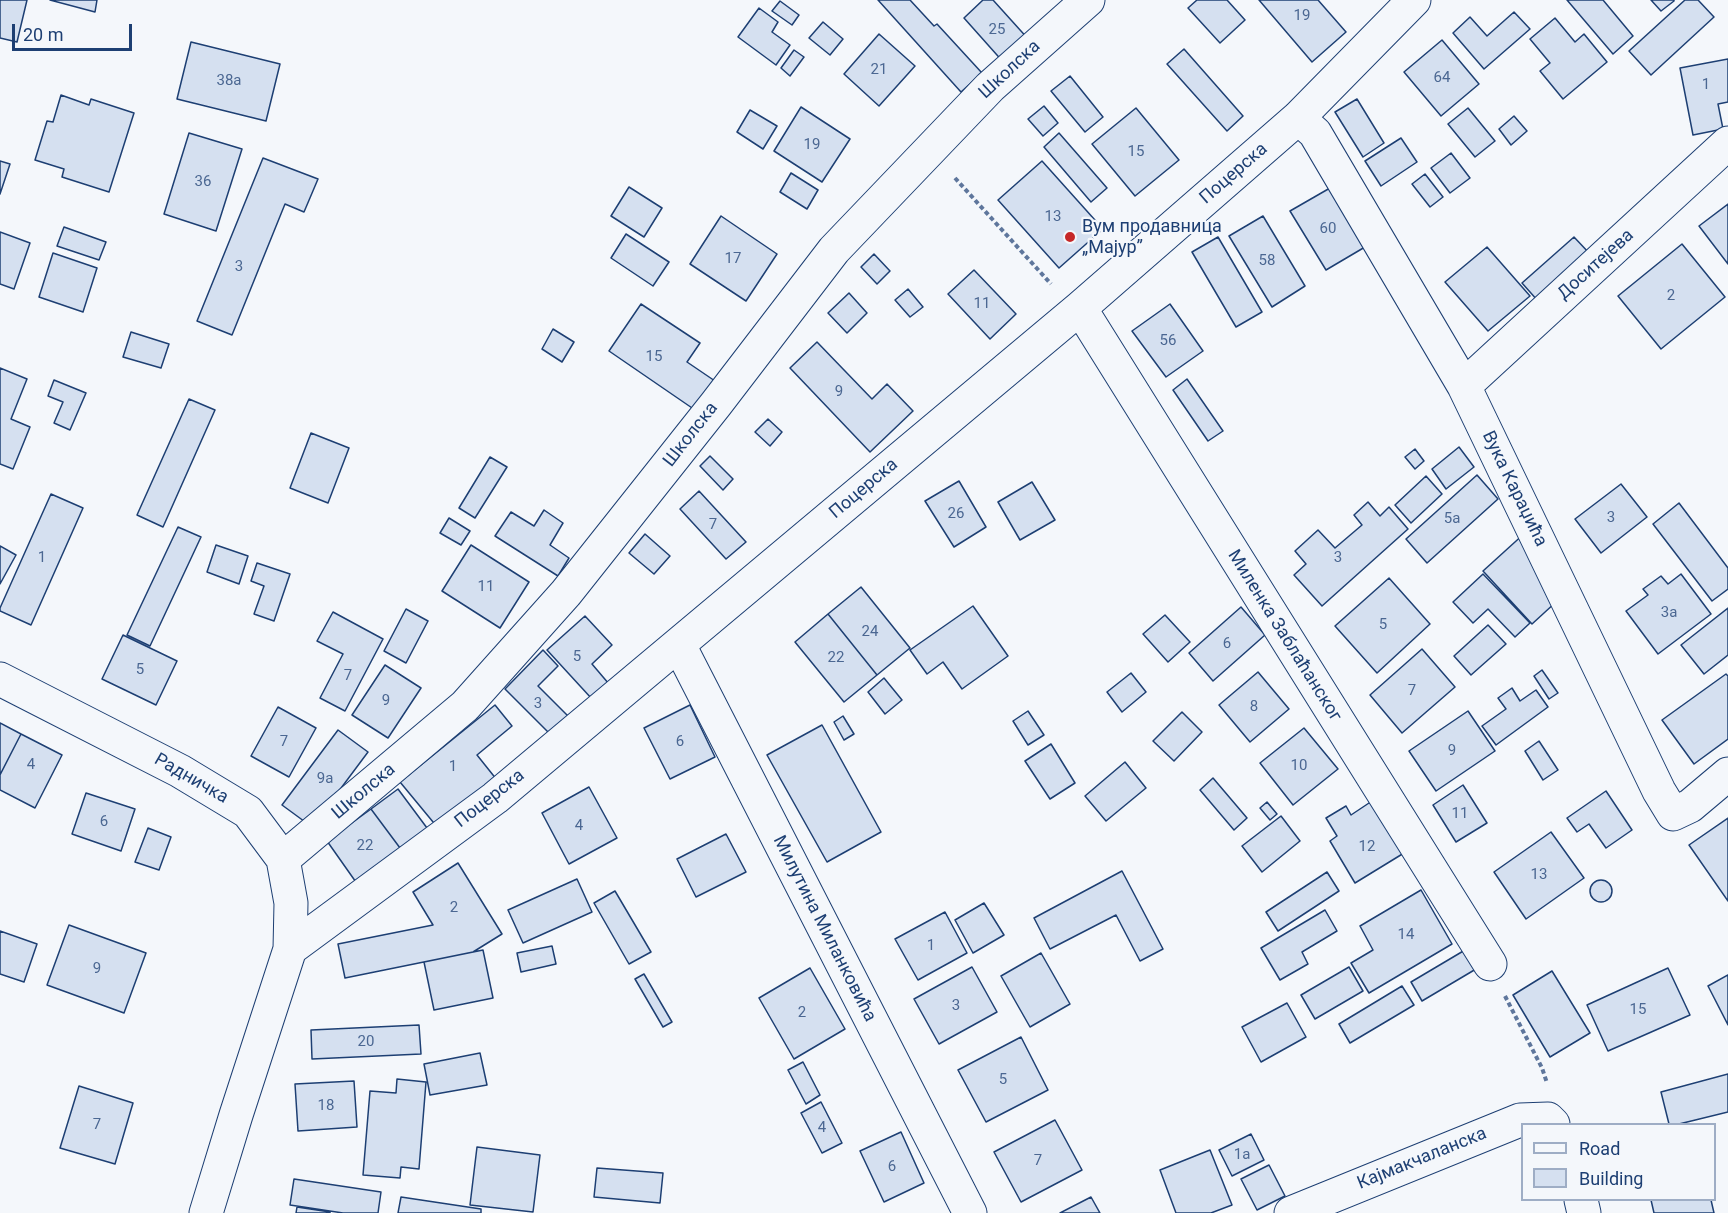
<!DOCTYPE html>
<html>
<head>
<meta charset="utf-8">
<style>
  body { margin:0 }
  #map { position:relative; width:1728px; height:1213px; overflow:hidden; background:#f4f7fb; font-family:Roboto,sans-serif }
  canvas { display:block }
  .legend { position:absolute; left:1521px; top:1123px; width:195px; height:78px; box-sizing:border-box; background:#f4f7fb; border:2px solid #9eadc5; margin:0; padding:8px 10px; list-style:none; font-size:18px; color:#1d3f73 }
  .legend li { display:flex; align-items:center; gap:12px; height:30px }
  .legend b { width:30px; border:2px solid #9eadc5 }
  .scale { position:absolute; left:12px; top:24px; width:120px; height:27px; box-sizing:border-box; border:3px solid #1d3f73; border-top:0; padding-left:8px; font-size:18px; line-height:21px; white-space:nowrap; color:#1d3f73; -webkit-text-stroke:4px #f4f7fb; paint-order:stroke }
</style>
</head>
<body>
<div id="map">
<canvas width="1728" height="1213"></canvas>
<ul class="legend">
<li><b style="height:8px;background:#f4f7fb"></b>Road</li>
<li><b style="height:16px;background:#d5e0f0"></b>Building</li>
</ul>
<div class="scale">20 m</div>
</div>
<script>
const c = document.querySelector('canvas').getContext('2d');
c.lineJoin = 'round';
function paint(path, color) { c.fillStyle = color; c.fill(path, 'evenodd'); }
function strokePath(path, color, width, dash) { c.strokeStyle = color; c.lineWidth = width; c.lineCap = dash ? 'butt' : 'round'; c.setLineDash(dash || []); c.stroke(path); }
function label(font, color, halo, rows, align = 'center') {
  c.font = font + ' Roboto,sans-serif'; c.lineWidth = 4.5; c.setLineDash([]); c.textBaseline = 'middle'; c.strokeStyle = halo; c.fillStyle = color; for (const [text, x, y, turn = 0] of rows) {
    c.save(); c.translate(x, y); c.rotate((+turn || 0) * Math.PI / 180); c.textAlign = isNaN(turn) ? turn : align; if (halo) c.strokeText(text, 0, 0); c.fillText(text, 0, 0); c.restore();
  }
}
const building = new Path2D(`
  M 0,0 L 27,0 L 17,42 L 0,38 Z
  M 50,0 L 97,0 L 95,12 Z
  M 878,0 L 910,0 L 934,26 L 937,24 L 982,73 L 961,92 Z
  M 983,0 L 993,0 L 1030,41 L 1005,64 L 964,18 Z
  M 1197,0 L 1227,0 L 1245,20 L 1220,43 L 1188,8 Z
  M 1259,0 L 1318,0 L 1346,32 L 1312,62 Z
  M 1567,0 L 1603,0 L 1633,36 L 1613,54 Z
  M 1651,0 L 1674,0 L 1674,1 L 1661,11 Z
  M 1685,0 L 1698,0 L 1714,17 L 1651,75 L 1629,51 Z
  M 780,1 L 799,15 L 792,25 L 772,11 Z
  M 759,8 L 778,22 L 772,32 L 790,45 L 776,65 L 738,37 Z
  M 1514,12 L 1530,29 L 1484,69 L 1453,33 L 1470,17 L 1487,36 Z
  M 1555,18 L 1575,42 L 1584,34 L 1607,62 L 1563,99 L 1540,71 L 1550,63 L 1530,39 Z
  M 823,22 L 843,39 L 830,55 L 809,38 Z
  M 879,34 L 915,66 L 879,106 L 844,74 Z
  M 1442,40 L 1479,84 L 1441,116 L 1404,72 Z
  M 191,42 L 280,64 L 266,121 L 177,99 Z
  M 1184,49 L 1243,116 L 1227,131 L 1167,64 Z
  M 794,50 L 804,57 L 790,76 L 781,68 Z
  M 1728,59 L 1728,102 L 1718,104 L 1723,129 L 1693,135 L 1680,68 Z
  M 1070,76 L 1103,117 L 1085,132 L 1051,91 Z
  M 61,95 L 89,105 L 91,99 L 134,113 L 109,192 L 62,177 L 64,169 L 35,160 L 47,121 L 53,122 Z
  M 1357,99 L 1384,143 L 1363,157 L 1335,112 Z
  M 1044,106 L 1058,123 L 1043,136 L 1028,119 Z
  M 801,107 L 850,139 L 822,182 L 774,151 Z
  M 1136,108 L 1179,160 L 1135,196 L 1092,144 Z
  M 1468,108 L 1495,141 L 1475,157 L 1448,124 Z
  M 750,110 L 777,126 L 763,149 L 737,132 Z
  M 1514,116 L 1527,131 L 1511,145 L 1499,129 Z
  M 189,133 L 242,149 L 216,231 L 164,214 Z
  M 1059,133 L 1107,188 L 1091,202 L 1044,147 Z
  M 1401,138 L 1417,162 L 1381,186 L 1365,161 Z
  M 1451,153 L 1470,178 L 1450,193 L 1431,168 Z
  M 263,158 L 318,179 L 304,212 L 285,204 L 232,335 L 197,321 Z
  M 0,161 L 10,164 L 0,194 Z
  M 1042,161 L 1103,229 L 1059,268 L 998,200 Z
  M 791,173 L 818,190 L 807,209 L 780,192 Z
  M 1425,174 L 1443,197 L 1430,207 L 1412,184 Z
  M 629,187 L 662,208 L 644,237 L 611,216 Z
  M 1330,188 L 1365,247 L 1326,270 L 1290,211 Z
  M 1728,204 L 1728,264 L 1699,226 Z
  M 721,216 L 777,254 L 746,301 L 690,264 Z
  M 1263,216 L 1305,286 L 1272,307 L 1229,236 Z
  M 64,227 L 106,242 L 99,260 L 57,246 Z
  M 0,232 L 30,243 L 14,289 L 0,284 Z
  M 626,234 L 669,262 L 653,286 L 611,258 Z
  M 1218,237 L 1262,312 L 1236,327 L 1192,252 Z
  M 1574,237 L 1590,254 L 1538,301 L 1522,283 Z
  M 1682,244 L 1725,297 L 1661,349 L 1618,296 Z
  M 1487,247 L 1530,296 L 1488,331 L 1445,282 Z
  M 53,253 L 97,268 L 83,312 L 39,297 Z
  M 874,254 L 890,271 L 877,284 L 861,267 Z
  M 974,270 L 1016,314 L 990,339 L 948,294 Z
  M 908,289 L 923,307 L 910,317 L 895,300 Z
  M 849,293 L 867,313 L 847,333 L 828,313 Z
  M 641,304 L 700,343 L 687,362 L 715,381 L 695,410 L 609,351 Z
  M 1170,304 L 1203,351 L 1166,377 L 1132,331 Z
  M 553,329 L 574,342 L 562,362 L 542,349 Z
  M 131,332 L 169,344 L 161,368 L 123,357 Z
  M 817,342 L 872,399 L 887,384 L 913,411 L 870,452 L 790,368 Z
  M 0,368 L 27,379 L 11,419 L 30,427 L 13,469 L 0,464 Z
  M 1187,379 L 1223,431 L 1208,441 L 1173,390 Z
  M 54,380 L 86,393 L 70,430 L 54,423 L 63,402 L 48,396 Z
  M 189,399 L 215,410 L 163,527 L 137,515 Z
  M 768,419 L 782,432 L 770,446 L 755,432 Z
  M 311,433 L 349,448 L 328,503 L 290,488 Z
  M 1459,447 L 1474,467 L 1446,489 L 1432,469 Z
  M 1415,449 L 1424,461 L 1415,469 L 1405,457 Z
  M 710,456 L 733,479 L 723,490 L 700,466 Z
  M 490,457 L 507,467 L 475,518 L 459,508 Z
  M 1477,475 L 1498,499 L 1427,563 L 1406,539 Z
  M 1426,476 L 1442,494 L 1411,523 L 1395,505 Z
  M 959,481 L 986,527 L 954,547 L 925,501 Z
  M 1032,482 L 1055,520 L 1020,540 L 998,502 Z
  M 1621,484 L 1647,517 L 1601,553 L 1575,519 Z
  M 699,491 L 746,542 L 726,559 L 680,509 Z
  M 51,494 L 83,508 L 31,625 L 0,611 L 0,608 Z
  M 1368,502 L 1380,516 L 1389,507 L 1408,529 L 1322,606 L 1294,575 L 1306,564 L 1295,551 L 1318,530 L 1335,548 L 1362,525 L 1354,515 Z
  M 1679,503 L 1728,568 L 1728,589 L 1712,601 L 1653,524 Z
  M 544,510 L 563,523 L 550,545 L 569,558 L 558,576 L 495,536 L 511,512 L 534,526 Z
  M 449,518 L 470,531 L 461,545 L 440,533 Z
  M 178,527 L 201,537 L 150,646 L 127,635 Z
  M 1526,532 L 1556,602 L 1532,624 L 1483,571 Z
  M 645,534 L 670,556 L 654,574 L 629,553 Z
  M 216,545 L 248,556 L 239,584 L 207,572 Z
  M 471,545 L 529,582 L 500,628 L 442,591 Z
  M 0,546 L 16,555 L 0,584 Z
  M 257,563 L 290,574 L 274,621 L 254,614 L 264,586 L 251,581 Z
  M 1483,574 L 1530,623 L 1515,637 L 1488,609 L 1473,623 L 1453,602 Z
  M 1681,574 L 1711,614 L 1658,654 L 1626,611 L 1648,595 L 1643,589 L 1661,576 L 1668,584 Z
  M 1389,578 L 1430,624 L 1377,673 L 1335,626 Z
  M 861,587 L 910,648 L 877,675 L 828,614 Z
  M 973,606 L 1008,656 L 962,689 L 943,662 L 927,674 L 910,650 Z
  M 1241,607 L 1265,635 L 1213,681 L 1189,653 Z
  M 1728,608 L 1728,655 L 1704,674 L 1681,645 Z
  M 406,609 L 428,621 L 406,663 L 384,651 Z
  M 333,612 L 383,639 L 345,711 L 320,698 L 343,654 L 317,641 Z
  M 828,614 L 877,675 L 844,702 L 795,642 Z
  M 1165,615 L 1190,642 L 1168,662 L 1143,634 Z
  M 585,616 L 612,645 L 592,664 L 609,684 L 592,699 L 547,650 Z
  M 1488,625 L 1506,644 L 1471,675 L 1454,656 Z
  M 123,635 L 177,661 L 156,705 L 102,679 Z
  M 1422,649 L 1455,687 L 1402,733 L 1370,695 Z
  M 543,650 L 558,666 L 538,686 L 572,720 L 554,738 L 505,689 Z
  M 385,665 L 421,688 L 388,738 L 352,715 Z
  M 1542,670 L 1558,693 L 1549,699 L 1534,676 Z
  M 1258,672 L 1289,709 L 1250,742 L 1219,705 Z
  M 1131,673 L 1146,692 L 1122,712 L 1107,692 Z
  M 1726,674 L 1728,676 L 1728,739 L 1694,764 L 1662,720 Z
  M 884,678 L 902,700 L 885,714 L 868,692 Z
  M 1512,688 L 1520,701 L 1536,690 L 1548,707 L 1496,745 L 1482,726 L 1506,709 L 1498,698 Z
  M 495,705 L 512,726 L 477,755 L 497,780 L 438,828 L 400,782 Z
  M 690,705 L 715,757 L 670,779 L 644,728 Z
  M 278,707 L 316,728 L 289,777 L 251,756 Z
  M 1028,711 L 1044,735 L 1028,745 L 1013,721 Z
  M 1468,711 L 1495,751 L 1436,791 L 1409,751 Z
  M 1182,712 L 1202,732 L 1174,761 L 1153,741 Z
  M 843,716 L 854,734 L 844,740 L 834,722 Z
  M 0,723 L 21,734 L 0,775 Z
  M 822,725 L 881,832 L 827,862 L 767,755 Z
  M 1304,728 L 1338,769 L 1293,805 L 1260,763 Z
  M 338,730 L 368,752 L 312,827 L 282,805 Z
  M 21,734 L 62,755 L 35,808 L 0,790 L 0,775 Z
  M 1539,741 L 1558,770 L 1543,780 L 1525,751 Z
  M 1051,744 L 1075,783 L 1050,799 L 1025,761 Z
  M 1125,762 L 1146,788 L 1106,821 L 1085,796 Z
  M 1213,778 L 1247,818 L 1234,830 L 1200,790 Z
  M 1463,785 L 1487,823 L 1456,842 L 1433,805 Z
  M 589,787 L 617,838 L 569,864 L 542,813 Z
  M 398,789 L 430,832 L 403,852 L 371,809 Z
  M 1606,791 L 1632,830 L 1606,848 L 1589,824 L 1577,832 L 1567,818 Z
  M 86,793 L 135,809 L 121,851 L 72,834 Z
  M 1372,801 L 1404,853 L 1355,883 L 1330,841 L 1337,836 L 1326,818 L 1346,806 L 1351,815 Z
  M 1267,802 L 1277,814 L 1270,820 L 1260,808 Z
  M 371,809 L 403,852 L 358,885 L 327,841 Z
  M 1281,816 L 1300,841 L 1262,872 L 1242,846 Z
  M 1728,818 L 1728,901 L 1689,845 Z
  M 148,828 L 171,837 L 159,870 L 135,862 Z
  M 1551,832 L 1584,878 L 1526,919 L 1494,872 Z
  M 726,834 L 746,872 L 696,897 L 677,859 Z
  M 458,863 L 502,934 L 473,952 L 345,978 L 338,944 L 433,925 L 413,892 Z
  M 1122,871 L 1163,949 L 1140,961 L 1116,915 L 1050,949 L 1034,918 Z
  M 1327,872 L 1339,891 L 1278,931 L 1266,912 Z
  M 577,879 L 592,912 L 523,943 L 508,910 Z
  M1590 891a11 11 0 1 1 22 0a11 11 0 1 1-22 0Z
  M 1421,890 L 1452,944 L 1369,993 L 1351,963 L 1373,950 L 1360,926 Z
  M 615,891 L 651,952 L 629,964 L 594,903 Z
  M 984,903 L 1004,935 L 973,953 L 955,920 Z
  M 1325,910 L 1337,931 L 1302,952 L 1308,964 L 1280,980 L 1261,948 Z
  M 945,912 L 967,953 L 918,980 L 895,939 Z
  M 69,925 L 146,953 L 124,1013 L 47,985 Z
  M 0,931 L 37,944 L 24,982 L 0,974 Z
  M 552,946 L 556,964 L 521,972 L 517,953 Z
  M 483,950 L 493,998 L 434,1010 L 424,962 Z
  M 1465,950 L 1476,969 L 1422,1001 L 1411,982 Z
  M 1041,953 L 1070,1004 L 1030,1027 L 1001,976 Z
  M 972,967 L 997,1012 L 939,1044 L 914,999 Z
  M 1349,967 L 1363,991 L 1315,1019 L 1301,995 Z
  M 810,968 L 845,1029 L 794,1059 L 759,998 Z
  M 1668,968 L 1690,1015 L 1608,1051 L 1587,1005 Z
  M 1552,971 L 1590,1033 L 1550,1057 L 1513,995 Z
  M 644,974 L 672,1022 L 663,1027 L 635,979 Z
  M 1728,975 L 1728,1025 L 1708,986 Z
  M 1402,986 L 1414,1005 L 1350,1043 L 1339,1024 Z
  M 1287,1003 L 1306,1037 L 1261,1062 L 1242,1027 Z
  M 419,1025 L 421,1054 L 312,1059 L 311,1030 Z
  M 1021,1037 L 1048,1090 L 986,1122 L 958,1070 Z
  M 480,1053 L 487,1085 L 430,1095 L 424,1064 Z
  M 803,1062 L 820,1095 L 806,1104 L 788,1070 Z
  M 1728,1074 L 1728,1112 L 1679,1124 L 1669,1124 L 1661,1092 Z
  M 397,1079 L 426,1082 L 419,1169 L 401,1167 L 400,1178 L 363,1175 L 370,1091 L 396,1093 Z
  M 354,1081 L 357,1127 L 298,1131 L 295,1084 Z
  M 79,1086 L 133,1103 L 115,1164 L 60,1148 Z
  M 821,1102 L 842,1143 L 822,1153 L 801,1113 Z
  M 1055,1120 L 1082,1170 L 1021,1202 L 994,1152 Z
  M 901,1132 L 924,1183 L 884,1202 L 860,1151 Z
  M 1251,1134 L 1264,1160 L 1232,1176 L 1219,1150 Z
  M 477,1147 L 540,1155 L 533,1212 L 470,1205 Z
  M 1210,1150 L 1232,1205 L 1211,1213 L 1176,1213 L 1160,1170 Z
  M 1269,1165 L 1285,1196 L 1257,1210 L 1241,1179 Z
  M 597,1168 L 663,1173 L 660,1203 L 594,1197 Z
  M 294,1179 L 381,1192 L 378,1213 L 343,1213 L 290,1205 Z
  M 401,1197 L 481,1209 L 481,1213 L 398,1213 Z
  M 1091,1197 L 1100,1213 L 1060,1213 Z
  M 1651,1200 L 1711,1200 L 1714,1213 L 1654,1213 Z
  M 297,1207 L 330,1212 L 330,1213 L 296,1213 Z`);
paint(building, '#d5e0f0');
strokePath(building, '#1d3f73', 1.5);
const minor = new Path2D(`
  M 1298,118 L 1315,133 L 1464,386 L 1659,791 L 1673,814 L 1690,806 L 1728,774
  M 1080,308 L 1490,964
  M 1464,386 L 1728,143
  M 679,645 L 970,1213
  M 0,679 L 180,771 L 248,812 L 283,859 L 291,903 L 290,949 L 236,1115 L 206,1213
  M 283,859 L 465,706 L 566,593 L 716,404 L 834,250 L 990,87 L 1088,0
  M 290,949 L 495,798 L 1080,308 L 1298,118 L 1414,0
  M 1581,1200 L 1584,1213
  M 1291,1213 L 1520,1120 L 1548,1119 L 1553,1124`);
strokePath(minor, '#1d3f73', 35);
strokePath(new Path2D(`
  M 955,178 L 1051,284
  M 1505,996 L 1542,1068 L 1547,1083`), '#5e769c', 4, [4.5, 3]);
strokePath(minor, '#f4f7fb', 33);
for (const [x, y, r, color] of [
  [1070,237,6,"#c62828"]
]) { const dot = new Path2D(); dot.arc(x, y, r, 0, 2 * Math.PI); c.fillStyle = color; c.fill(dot); strokePath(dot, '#f4f7fb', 2); }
label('15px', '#4b6792', null, [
  ["19",1302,16],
  ["25",997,30],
  ["21",879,70],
  ["64",1442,78],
  ["38a",229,81],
  ["1",1706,85],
  ["19",812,145],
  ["15",1136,152],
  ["36",203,182],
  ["13",1053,217],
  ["60",1328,229],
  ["17",733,259],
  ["58",1267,261],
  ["3",239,267],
  ["2",1671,296],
  ["11",982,304],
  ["56",1168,341],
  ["15",654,357],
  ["9",839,392],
  ["26",956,514],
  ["3",1611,518],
  ["5a",1452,519],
  ["7",713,525],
  ["1",42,558],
  ["3",1338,558],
  ["11",486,587],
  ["3a",1669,613],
  ["5",1383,625],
  ["24",870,632],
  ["6",1227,644],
  ["5",577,657],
  ["22",836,658],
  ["5",140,670],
  ["7",348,676],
  ["7",1412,691],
  ["9",386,701],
  ["3",538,704],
  ["8",1254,707],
  ["7",284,742],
  ["6",680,742],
  ["9",1452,751],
  ["4",31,765],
  ["10",1299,766],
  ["1",453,767],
  ["9a",325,779],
  ["11",1460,814],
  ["6",104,822],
  ["4",579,826],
  ["22",365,846],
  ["12",1367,847],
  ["13",1539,875],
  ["2",454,908],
  ["14",1406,935],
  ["1",931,946],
  ["9",97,969],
  ["3",956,1006],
  ["15",1638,1010],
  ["2",802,1013],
  ["20",366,1042],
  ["5",1003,1080],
  ["18",326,1106],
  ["7",97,1125],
  ["4",822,1128],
  ["1a",1242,1155],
  ["7",1038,1161],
  ["6",892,1167]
]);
label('18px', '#1d3f73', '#f4f7fb', [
  ["Школска",1010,70,-43],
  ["Поцерска",1234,174,-41],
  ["Доситејева",1596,265,-42],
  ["Школска",691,435,-52],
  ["Поцерска",864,489,-40],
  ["Вука Караџића",1514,489,64],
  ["Миленка Заблаћанског",1284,636,58],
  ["Радничка",191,779,30],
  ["Школска",364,792,-40],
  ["Поцерска",490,799,-38],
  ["Милутина Миланковића",824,929,63],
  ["Кајмакчаланска",1422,1159,-22]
]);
label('18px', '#1d3f73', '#f4f7fb', [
  ["Вум продавница",1082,227],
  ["„Мајур”",1082,248]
], 'left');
</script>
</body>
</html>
